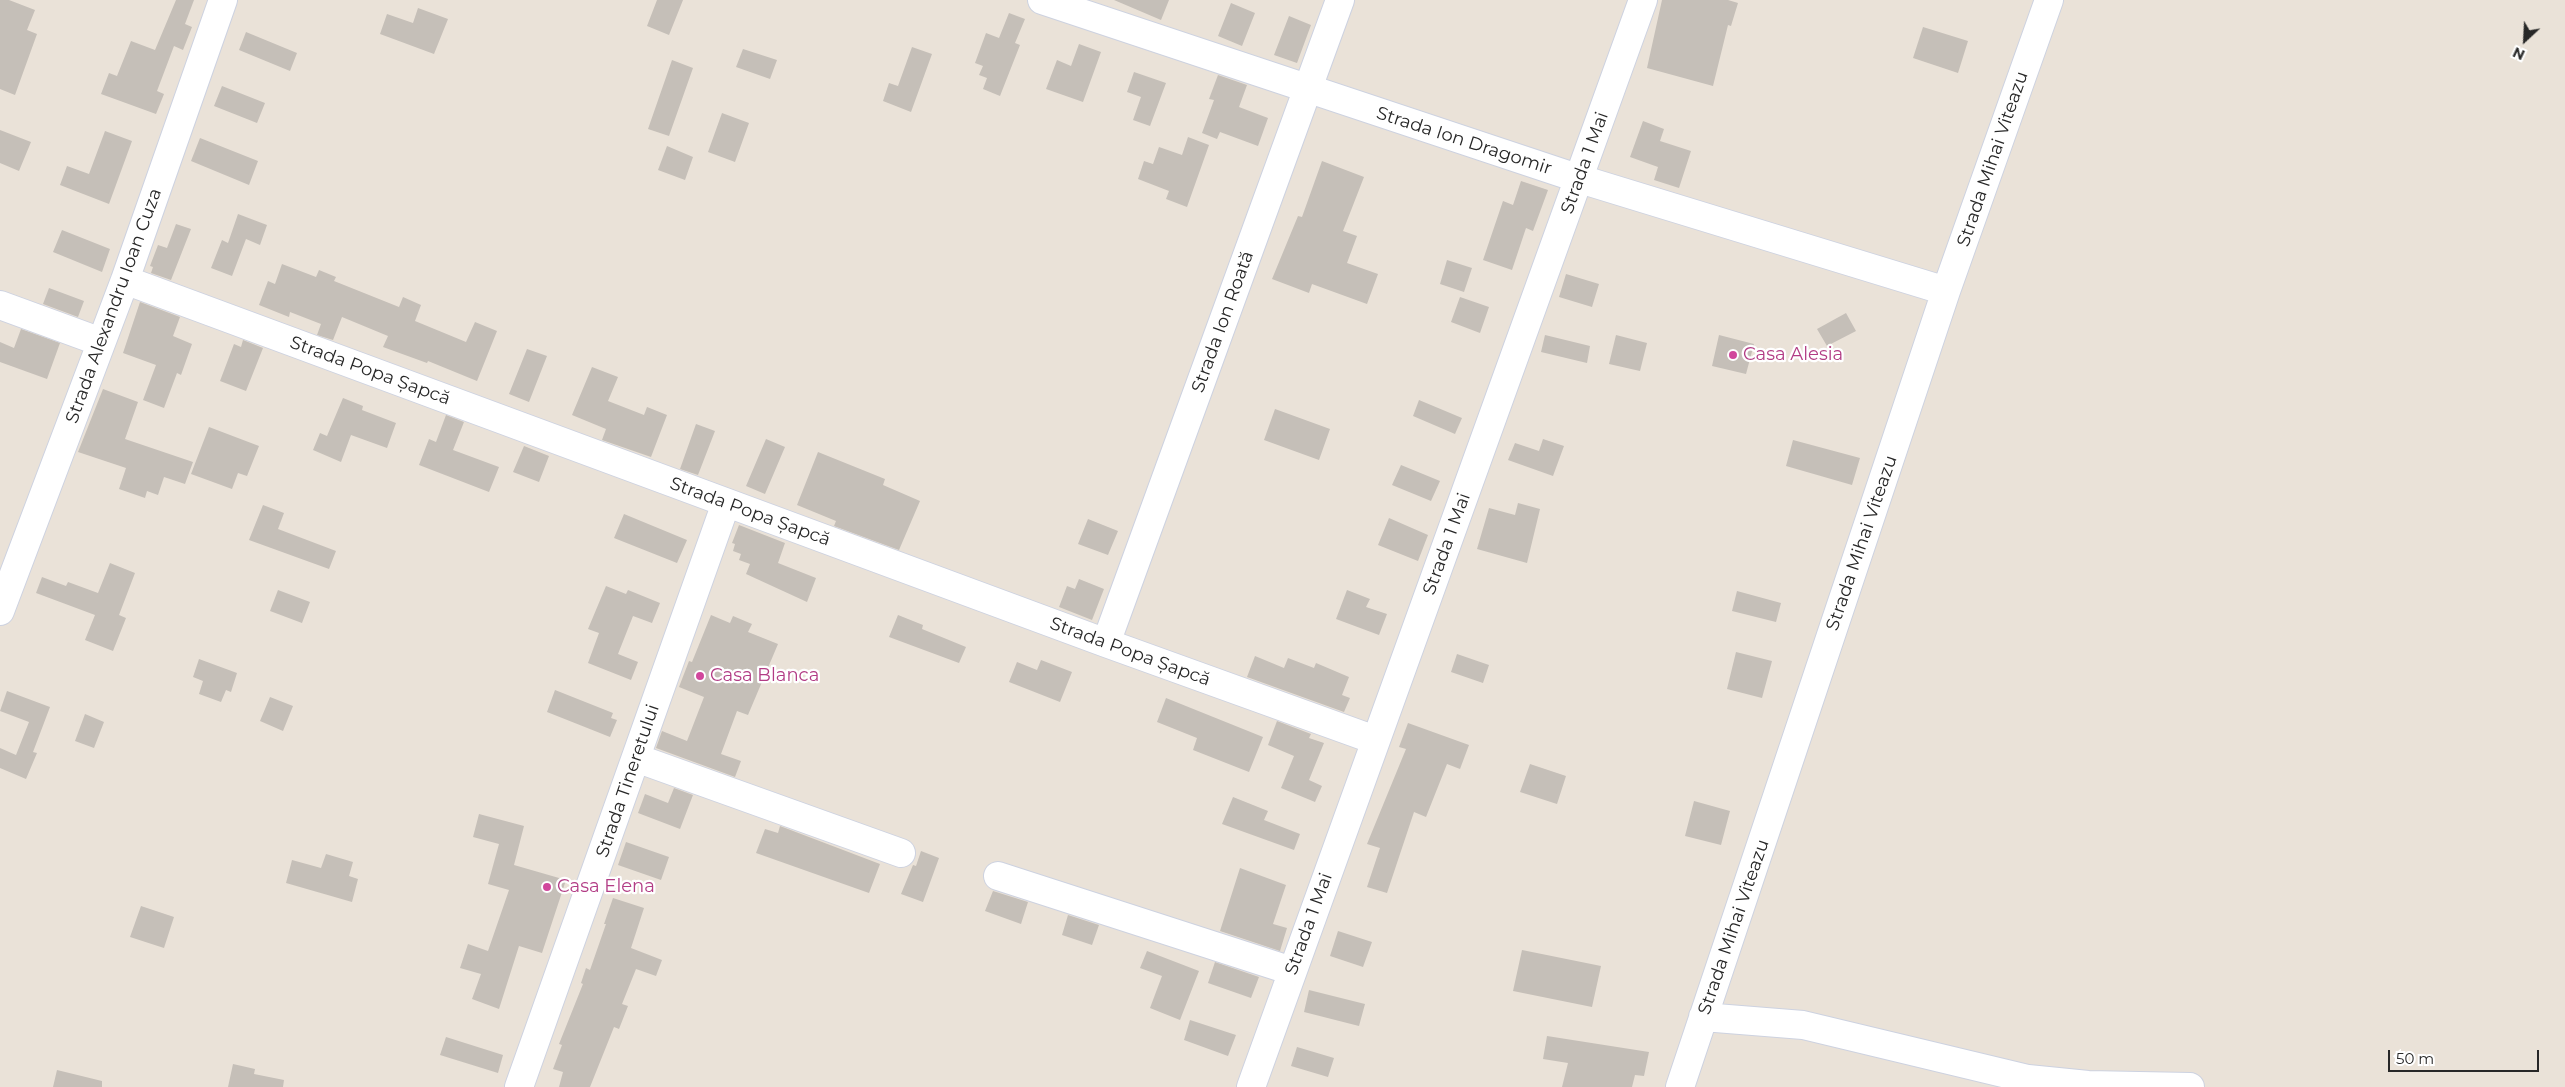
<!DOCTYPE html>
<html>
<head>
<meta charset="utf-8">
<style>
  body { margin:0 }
  #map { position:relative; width:2565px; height:1087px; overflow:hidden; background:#eae2d8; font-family:Montserrat,sans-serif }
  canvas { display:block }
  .north { position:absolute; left:2500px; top:15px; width:50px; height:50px; -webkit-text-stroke:4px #fff; paint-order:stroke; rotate:205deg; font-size:14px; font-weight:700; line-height:20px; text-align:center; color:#272727 }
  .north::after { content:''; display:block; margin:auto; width:18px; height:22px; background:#272727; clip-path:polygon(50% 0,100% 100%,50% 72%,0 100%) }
  .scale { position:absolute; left:2388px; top:1050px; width:151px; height:22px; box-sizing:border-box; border:2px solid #272727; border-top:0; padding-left:6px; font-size:15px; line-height:18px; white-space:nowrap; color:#272727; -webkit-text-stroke:4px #fff; paint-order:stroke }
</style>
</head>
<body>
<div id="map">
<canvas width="2565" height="1087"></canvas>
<div class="north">N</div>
<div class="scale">50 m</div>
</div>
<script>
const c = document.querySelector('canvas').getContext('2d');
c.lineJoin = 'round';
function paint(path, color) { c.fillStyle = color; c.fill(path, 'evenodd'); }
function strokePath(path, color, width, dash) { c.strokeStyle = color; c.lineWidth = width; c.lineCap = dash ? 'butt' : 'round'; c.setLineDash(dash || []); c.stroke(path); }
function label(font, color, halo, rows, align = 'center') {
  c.font = font + ' Montserrat,sans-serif'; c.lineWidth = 4.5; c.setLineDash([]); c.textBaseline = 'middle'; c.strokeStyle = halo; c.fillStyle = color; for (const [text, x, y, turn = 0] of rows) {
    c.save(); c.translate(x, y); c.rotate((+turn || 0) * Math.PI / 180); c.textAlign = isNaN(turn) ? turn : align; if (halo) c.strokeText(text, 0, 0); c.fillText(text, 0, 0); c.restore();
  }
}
paint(new Path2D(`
  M 0,0 L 9,0 L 35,10 L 27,30 L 37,34 L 15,95 L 0,89 Z
  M 176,0 L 194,0 L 185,24 L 192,27 L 183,50 L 174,46 L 157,91 L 164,94 L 156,114 L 101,94 L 109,73 L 117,76 L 131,41 L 155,50 Z
  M 657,0 L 683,0 L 669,35 L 647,26 Z
  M 1114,0 L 1169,0 L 1161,20 Z
  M 1662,0 L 1728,0 L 1738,3 L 1731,26 L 1728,25 L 1713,86 L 1647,68 Z
  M 1231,3 L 1255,13 L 1242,46 L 1218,36 Z
  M 418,8 L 448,19 L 434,54 L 380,34 L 387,14 L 413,23 Z
  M 1009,13 L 1025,19 L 1015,43 L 1020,45 L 1000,96 L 983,89 L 987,78 L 979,75 L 983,66 L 975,63 L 986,33 L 999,38 Z
  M 1289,16 L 1311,25 L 1297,63 L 1274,55 Z
  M 1923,27 L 1968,41 L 1958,73 L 1913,58 Z
  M 246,32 L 297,53 L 290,71 L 239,50 Z
  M 1079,44 L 1101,52 L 1083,102 L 1046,89 L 1057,60 L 1071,66 Z
  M 912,47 L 932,54 L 911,112 L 883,101 L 889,83 L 898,86 Z
  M 743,49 L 777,60 L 770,79 L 736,67 Z
  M 672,60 L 693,68 L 669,136 L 648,129 Z
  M 1134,72 L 1166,83 L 1150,126 L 1133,120 L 1141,97 L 1127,92 Z
  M 1218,75 L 1247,85 L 1239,107 L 1268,118 L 1258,146 L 1220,132 L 1217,139 L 1202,133 L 1214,100 L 1209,99 Z
  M 222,86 L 265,103 L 257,123 L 214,106 Z
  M 722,113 L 749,123 L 735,162 L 708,152 Z
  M 1643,121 L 1664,129 L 1660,141 L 1691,151 L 1679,188 L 1654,180 L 1658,167 L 1630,157 Z
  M 0,130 L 31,142 L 19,171 L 0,163 Z
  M 105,131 L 132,141 L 109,204 L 60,185 L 67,166 L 89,174 Z
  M 1188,137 L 1209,145 L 1187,207 L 1166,199 L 1169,191 L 1138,179 L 1144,161 L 1153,164 L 1159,147 L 1182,155 Z
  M 200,138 L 258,161 L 249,185 L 191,161 Z
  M 667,146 L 693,157 L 685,180 L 658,170 Z
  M 1322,161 L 1364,177 L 1343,231 L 1357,236 L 1347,263 L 1378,274 L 1367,304 L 1312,284 L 1309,293 L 1272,279 L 1298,216 L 1302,217 Z
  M 1521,181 L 1548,190 L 1533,231 L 1526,228 L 1512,270 L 1483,260 L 1503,201 L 1513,205 Z
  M 238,214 L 267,225 L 260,245 L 246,239 L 232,276 L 211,268 L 222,240 L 228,243 Z
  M 176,224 L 191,229 L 171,280 L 151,273 L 153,267 L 150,266 L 158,245 L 167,248 Z
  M 62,230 L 110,249 L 102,272 L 53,252 Z
  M 1447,260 L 1472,268 L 1464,292 L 1440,284 Z
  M 282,264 L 316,277 L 319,270 L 336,277 L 334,281 L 399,307 L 403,297 L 421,305 L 415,321 L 466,342 L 475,322 L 497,331 L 477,381 L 428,361 L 427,363 L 383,347 L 388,336 L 342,317 L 333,340 L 317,335 L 321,324 L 290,312 L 289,317 L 259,305 L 268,281 L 275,284 Z
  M 1566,274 L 1599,284 L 1592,307 L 1559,297 Z
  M 49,288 L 84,301 L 78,317 L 43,304 Z
  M 1460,297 L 1489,307 L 1480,333 L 1451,322 Z
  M 140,302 L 180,317 L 173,336 L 192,344 L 181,375 L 177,373 L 164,408 L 143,400 L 156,365 L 123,353 Z
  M 1846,313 L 1856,331 L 1827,346 L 1817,329 Z
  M 21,329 L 60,343 L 47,379 L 0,362 L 0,342 L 14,348 Z
  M 1545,335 L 1590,346 L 1587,363 L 1541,352 Z
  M 1616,335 L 1647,343 L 1640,371 L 1609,364 Z
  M 1719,335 L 1754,344 L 1746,374 L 1712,366 Z
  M 243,340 L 263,348 L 246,391 L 220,381 L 234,344 L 241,347 Z
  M 527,349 L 547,356 L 529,402 L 509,394 Z
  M 592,367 L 618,377 L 608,401 L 644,415 L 647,407 L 667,415 L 651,457 L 602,440 L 606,429 L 572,415 Z
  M 103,389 L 138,402 L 125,439 L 193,462 L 185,484 L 164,477 L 158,495 L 147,491 L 145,498 L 119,489 L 126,468 L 78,452 Z
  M 343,398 L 363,406 L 362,410 L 396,423 L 387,448 L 351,435 L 341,462 L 313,450 L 320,433 L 327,436 Z
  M 1419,400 L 1462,418 L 1455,434 L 1413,416 Z
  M 1275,409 L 1330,429 L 1319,460 L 1264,440 Z
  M 446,415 L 464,422 L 453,450 L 499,467 L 489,492 L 419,465 L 429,439 L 436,442 Z
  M 696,424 L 715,431 L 698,475 L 680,469 Z
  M 209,427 L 259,446 L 247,476 L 238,473 L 232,489 L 191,474 Z
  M 766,439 L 785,447 L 765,494 L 746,486 Z
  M 1543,439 L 1564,446 L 1553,476 L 1508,460 L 1515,443 L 1539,451 Z
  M 1793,440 L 1860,458 L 1852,485 L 1786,466 Z
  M 524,446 L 549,456 L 539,482 L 513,472 Z
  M 818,452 L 885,479 L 883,485 L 920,501 L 899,550 L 834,526 L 836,521 L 797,505 Z
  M 1401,465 L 1440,481 L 1431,501 L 1392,485 Z
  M 1518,503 L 1540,509 L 1527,563 L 1477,549 L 1489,508 L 1515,515 Z
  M 263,505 L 284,513 L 278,529 L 336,551 L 329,569 L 249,540 Z
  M 624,514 L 687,540 L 677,563 L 614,538 Z
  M 1389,518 L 1428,535 L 1418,561 L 1378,545 Z
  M 1088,519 L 1118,531 L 1108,555 L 1078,544 Z
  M 739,525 L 785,543 L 778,563 L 816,578 L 807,602 L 746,574 L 750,564 L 739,560 L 741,554 L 733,551 L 735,544 L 732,543 Z
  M 110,563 L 135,573 L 119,615 L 126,618 L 113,651 L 85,640 L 95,615 L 36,593 L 42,577 L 66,586 L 68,582 L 98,593 Z
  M 1079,579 L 1104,589 L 1092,620 L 1059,607 L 1067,586 L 1075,589 Z
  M 606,586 L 626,594 L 628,590 L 660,603 L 652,623 L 633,616 L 618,654 L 638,662 L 631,680 L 588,663 L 599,633 L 588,629 Z
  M 278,590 L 310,602 L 302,623 L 270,611 Z
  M 1347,590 L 1370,599 L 1366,607 L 1387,614 L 1379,635 L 1336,619 Z
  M 1737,591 L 1781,603 L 1776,622 L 1732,611 Z
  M 711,615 L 730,623 L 733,616 L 752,624 L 748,632 L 778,644 L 748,715 L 737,711 L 721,754 L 741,761 L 735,777 L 656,748 L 662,731 L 687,741 L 704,697 L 679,687 L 689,661 L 692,662 Z
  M 898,615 L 923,625 L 922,629 L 966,647 L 959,663 L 889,637 Z
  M 1736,652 L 1772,661 L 1762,698 L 1727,689 Z
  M 1457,654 L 1489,665 L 1483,683 L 1451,672 Z
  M 1255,656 L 1284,668 L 1288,658 L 1314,668 L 1316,663 L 1349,677 L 1342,695 L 1350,698 L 1344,712 L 1247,677 Z
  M 199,659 L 237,673 L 231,692 L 226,690 L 221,702 L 199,694 L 203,681 L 193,677 Z
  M 1041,660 L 1072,672 L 1060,702 L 1009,682 L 1017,662 L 1037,670 Z
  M 555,690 L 613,713 L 611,718 L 617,720 L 610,737 L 547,712 Z
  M 7,691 L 50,707 L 33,752 L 37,753 L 26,779 L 0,768 L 0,748 L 16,755 L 29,722 L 0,711 Z
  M 270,697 L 293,706 L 283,731 L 260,721 Z
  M 1166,698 L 1263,737 L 1249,772 L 1193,750 L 1197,738 L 1157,722 Z
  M 85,714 L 104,722 L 94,748 L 75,741 Z
  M 1277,721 L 1311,734 L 1309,738 L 1324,743 L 1309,780 L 1322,786 L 1315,802 L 1281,788 L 1294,756 L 1268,745 Z
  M 1408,723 L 1469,745 L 1460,769 L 1447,764 L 1426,817 L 1414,812 L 1387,893 L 1367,887 L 1380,848 L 1367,844 L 1406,749 L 1399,747 Z
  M 1530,764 L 1566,776 L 1557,804 L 1520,792 Z
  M 674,788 L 693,795 L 680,829 L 638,813 L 645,794 L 668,803 Z
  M 1233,797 L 1268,811 L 1264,820 L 1300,834 L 1294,850 L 1222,824 Z
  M 1694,801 L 1730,811 L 1721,845 L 1685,836 Z
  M 479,814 L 524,826 L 514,865 L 566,880 L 542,953 L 519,946 L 499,1009 L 472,999 L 481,974 L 460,968 L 468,944 L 488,951 L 509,890 L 488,884 L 499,844 L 473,837 Z
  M 780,826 L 880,864 L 869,893 L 756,853 L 765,829 L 778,833 Z
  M 626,842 L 669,857 L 661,880 L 618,865 Z
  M 921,851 L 939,858 L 923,902 L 901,894 L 913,865 L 916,866 Z
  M 326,854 L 353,862 L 349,876 L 358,879 L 352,902 L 286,883 L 292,860 L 321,868 Z
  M 1240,868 L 1286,885 L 1273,924 L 1287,928 L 1280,951 L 1220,931 Z
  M 993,891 L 1028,902 L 1021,924 L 985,911 Z
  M 613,898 L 644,908 L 631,948 L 662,960 L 656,976 L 636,969 L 622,1004 L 628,1006 L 619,1029 L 614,1027 L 590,1087 L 559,1087 L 563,1072 L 553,1069 L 562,1045 L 559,1044 L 583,984 L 581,983 L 586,968 L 590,970 L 606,924 L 604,924 Z
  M 141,906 L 174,917 L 164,948 L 130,937 Z
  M 1068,915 L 1099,925 L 1092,945 L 1062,935 Z
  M 1338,931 L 1372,942 L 1363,967 L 1330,956 Z
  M 1522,950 L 1601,966 L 1592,1007 L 1513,991 Z
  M 1147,951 L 1199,971 L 1180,1020 L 1150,1008 L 1162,976 L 1140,968 Z
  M 1215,962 L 1259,977 L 1251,998 L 1208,983 Z
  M 1309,990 L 1365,1004 L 1359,1026 L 1304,1012 Z
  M 1190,1020 L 1236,1035 L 1228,1056 L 1184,1040 Z
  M 1547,1036 L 1649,1052 L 1644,1076 L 1635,1075 L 1632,1087 L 1562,1087 L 1568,1063 L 1543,1059 Z
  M 446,1037 L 503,1055 L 498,1073 L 440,1055 Z
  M 1297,1047 L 1334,1058 L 1328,1077 L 1291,1066 Z
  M 233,1064 L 255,1069 L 254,1074 L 284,1080 L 283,1087 L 228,1087 Z
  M 57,1070 L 102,1081 L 102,1087 L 53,1087 Z`), '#c5bfb8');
const minor = new Path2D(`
  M 1042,0 L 1580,179 L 1946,291
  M 125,280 L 1106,643 L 1375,740
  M 0,305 L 101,342
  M 0,611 L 125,280 L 223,0
  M 1106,643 L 1340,0
  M 636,758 L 901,853
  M 998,876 L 1292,971
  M 1703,1017 L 1803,1025 L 2028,1079 L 2088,1085 L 2190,1087
  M 519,1087 L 726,503
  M 1251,1087 L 1643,0
  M 1680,1087 L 1946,291 L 2049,0`);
strokePath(minor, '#cdd2e0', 30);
strokePath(minor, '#fff', 28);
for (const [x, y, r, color] of [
  [1733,355,5,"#d1479c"],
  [700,676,5,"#d1479c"],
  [547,887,5,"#d1479c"]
]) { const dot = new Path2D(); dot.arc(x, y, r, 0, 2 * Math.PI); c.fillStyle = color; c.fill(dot); strokePath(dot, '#fff', 2); }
label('18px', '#272727', '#fff', [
  ["Strada Ion Dragomir",1464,141,18],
  ["Strada Mihai Viteazu",1993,159,-71],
  ["Strada 1 Mai",1585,163,-70],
  ["Strada Alexandru Ioan Cuza",114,306,-70],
  ["Strada Ion Roată",1223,322,-70],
  ["Strada Popa Șapcă",370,371,20],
  ["Strada Popa Șapcă",750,512,20],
  ["Strada Mihai Viteazu",1862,543,-71],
  ["Strada 1 Mai",1447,544,-70],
  ["Strada Popa Șapcă",1130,652,20],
  ["Strada Tineretului",628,781,-71],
  ["Strada 1 Mai",1309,924,-70],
  ["Strada Mihai Viteazu",1734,927,-71]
]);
label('18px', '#b23c85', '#fff', [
  ["Casa Alesia",1743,355],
  ["Casa Blanca",710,676],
  ["Casa Elena",557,887]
], 'left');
</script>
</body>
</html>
